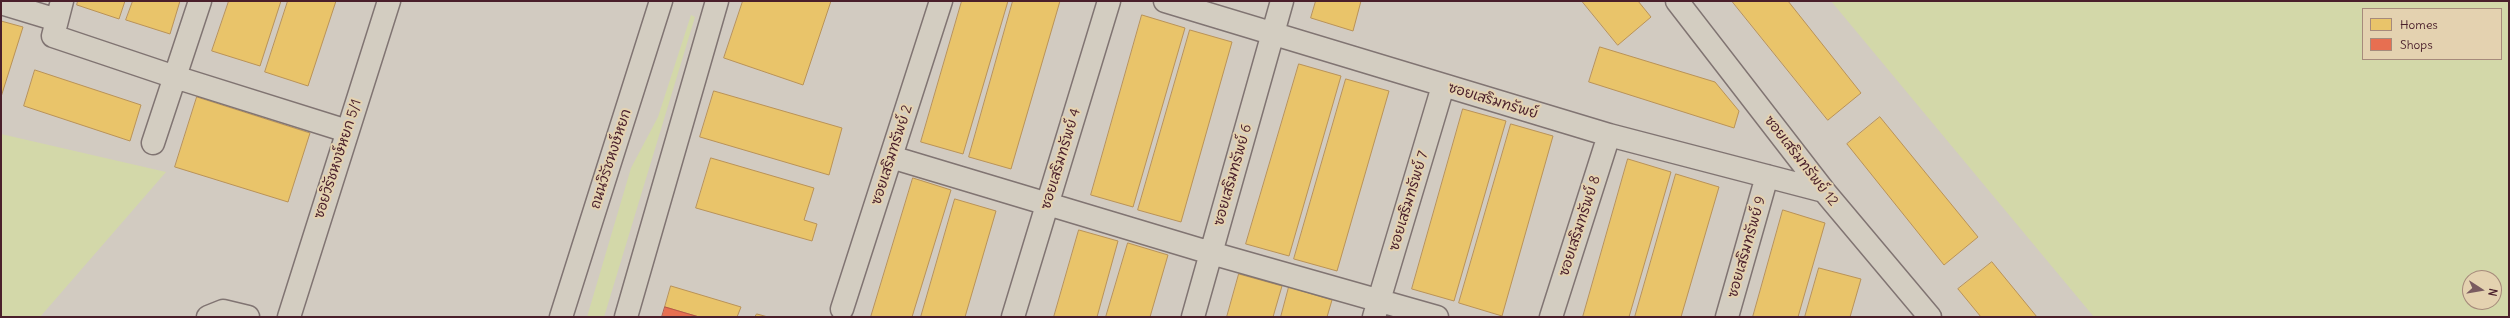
<!DOCTYPE html>
<html>
<head>
<meta charset="utf-8">
<style>
  body { margin:0 }
  #map { position:relative; width:2510px; height:318px; overflow:hidden; background:#d2cbc1; font-family:Delius,sans-serif }
  canvas { display:block }
  .frame { position:absolute; inset:0; border:2px solid #4a1f2b; pointer-events:none }
  .legend { position:absolute; left:2362px; top:8px; width:140px; height:52px; box-sizing:border-box; background:#e4d2b0; border:1px solid #a68a7b; margin:0; padding:5px 7px; list-style:none; font-size:12px; color:#4a1f2b }
  .legend li { display:flex; align-items:center; gap:8px; height:20px }
  .legend b { width:20px; border:1px solid #a68a7b }
  .north { position:absolute; left:2462px; top:270px; width:40px; height:40px; box-sizing:border-box; background:#e4d2b0; border:1px solid #a68a7b; border-radius:50%; rotate:102deg; font-size:11px; font-weight:700; line-height:16px; text-align:center; color:#4a1f2b }
  .north::after { content:''; display:block; margin:auto; width:14px; height:18px; background:#7a5b60; clip-path:polygon(50% 0,100% 100%,50% 72%,0 100%) }
</style>
</head>
<body>
<div id="map">
<canvas width="2510" height="318"></canvas>
<div class="frame"></div>
<ul class="legend">
<li><b style="height:11px;background:#e9c46a"></b>Homes</li>
<li><b style="height:11px;background:#e76f51"></b>Shops</li>
</ul>
<div class="north">N</div>
</div>
<script>
const c = document.querySelector('canvas').getContext('2d');
c.lineJoin = 'round';
function paint(path, color) { c.fillStyle = color; c.fill(path, 'evenodd'); }
function strokePath(path, color, width, dash) { c.strokeStyle = color; c.lineWidth = width; c.lineCap = dash ? 'butt' : 'round'; c.setLineDash(dash || []); c.stroke(path); }
function label(font, color, halo, rows, align = 'center') {
  c.font = font + ' Delius,"Playpen Sans Thai",sans-serif'; c.lineWidth = 4; c.setLineDash([]); c.textBaseline = 'middle'; c.strokeStyle = halo; c.fillStyle = color; for (const [text, x, y, turn = 0] of rows) {
    c.save(); c.translate(x, y); c.rotate((+turn || 0) * Math.PI / 180); c.textAlign = isNaN(turn) ? turn : align; if (halo) c.strokeText(text, 0, 0); c.fillText(text, 0, 0); c.restore();
  }
}
paint(new Path2D(`
  M 1831,1 L 2509,1 L 2509,317 L 2094,317 ZM 2363,9 L 2501,9 L 2501,59 L 2363,59 ZM 2470,278 L 2494,278 L 2494,302 L 2470,302 Z
  M 691,15 L 695,17 L 604,317 L 587,317 L 631,168 L 658,117 Z
  M 1,134 L 166,172 L 40,317 L 1,317 Z`), '#d3d8a9');
const homes = new Path2D(`
  M 78,1 L 125,1 L 119,19 L 77,5 Z
  M 133,1 L 180,1 L 170,34 L 126,20 Z
  M 229,1 L 281,1 L 260,66 L 212,51 Z
  M 288,1 L 336,1 L 308,86 L 265,72 Z
  M 743,1 L 831,1 L 803,85 L 724,58 Z
  M 962,1 L 1008,1 L 963,154 L 921,142 Z
  M 1013,1 L 1060,1 L 1011,169 L 969,157 Z
  M 1316,1 L 1361,1 L 1353,31 L 1311,18 Z
  M 1582,1 L 1638,1 L 1651,17 L 1618,45 Z
  M 1732,1 L 1788,1 L 1861,93 L 1828,120 Z
  M 1142,15 L 1185,28 L 1133,207 L 1091,195 Z
  M 1,21 L 23,27 L 1,97 Z
  M 1190,30 L 1232,42 L 1181,222 L 1138,210 Z
  M 1600,47 L 1715,82 L 1739,111 L 1734,128 L 1589,82 Z
  M 1299,64 L 1341,76 L 1289,256 L 1246,244 Z
  M 35,70 L 141,105 L 130,141 L 24,106 Z
  M 1346,79 L 1389,91 L 1337,271 L 1294,259 Z
  M 714,91 L 842,128 L 829,175 L 700,137 Z
  M 197,97 L 310,133 L 288,202 L 175,167 Z
  M 1463,109 L 1506,121 L 1454,301 L 1412,289 Z
  M 1880,117 L 1978,237 L 1944,265 L 1847,144 Z
  M 1511,124 L 1553,136 L 1502,316 L 1459,303 Z
  M 711,158 L 814,188 L 804,220 L 817,224 L 812,241 L 696,208 Z
  M 1628,159 L 1671,172 L 1629,317 L 1583,317 Z
  M 1676,174 L 1719,187 L 1681,317 L 1635,317 Z
  M 913,178 L 951,190 L 912,317 L 871,317 Z
  M 955,199 L 996,211 L 965,317 L 921,317 Z
  M 1783,210 L 1825,223 L 1798,317 L 1753,317 Z
  M 1079,230 L 1118,241 L 1097,317 L 1054,317 Z
  M 1128,243 L 1168,255 L 1150,317 L 1106,317 Z
  M 1992,262 L 2037,317 L 1981,317 L 1958,289 Z
  M 1819,268 L 1861,279 L 1850,317 L 1805,317 Z
  M 1239,274 L 1282,286 L 1273,317 L 1227,317 Z
  M 671,286 L 741,307 L 737,317 L 699,317 L 665,307 Z
  M 1289,287 L 1332,300 L 1327,317 L 1281,317 Z
  M 757,314 L 768,317 L 755,317 Z`);
paint(homes, '#e9c46a');
strokePath(homes, '#b99257', 1);
const shops = new Path2D(`
  M 665,307 L 699,317 L 662,317 Z`);
paint(shops, '#e76f51');
strokePath(shops, '#b85746', 1);
const minor = new Path2D(`
  M 62,1 L 53,36 L 175,77 L 347,131
  M 1165,1 L 1609,135 L 1824,191
  M 1677,1 L 1824,191 L 1930,317
  M 1,3 L 57,20
  M 153,143 L 200,1
  M 891,157 L 1211,253 L 1437,317
  M 842,309 L 941,1
  M 208,317 L 223,311 L 248,317
  M 289,317 L 389,1
  M 1013,317 L 1109,1
  M 1193,317 L 1282,1
  M 1374,317 L 1443,86
  M 1551,317 L 1609,135
  M 1727,317 L 1767,176`);
const major = new Path2D(`
  M 561,317 L 661,1
  M 626,317 L 717,1`);
strokePath(minor, '#807472', 25);
strokePath(major, '#807472', 25);
strokePath(minor, '#d3cdc1', 22);
strokePath(major, '#d3cdc1', 22);
label('14px', '#4a1f2b', '#e4d2b0', [
  ["ซอยเสริมทรัพย์",1493,101,17],
  ["ซอยเสริมทรัพย์ 2",892,155,-72],
  ["ซอยวิรัชหงษ์หยก 5/1",338,159,-72],
  ["ถนนวิรัชหงษ์หยก",611,159,-72],
  ["ซอยเสริมทรัพย์ 4",1061,159,-73],
  ["ซอยเสริมทรัพย์ 12",1801,161,52],
  ["ซอยเสริมทรัพย์ 6",1233,175,-74],
  ["ซอยเสริมทรัพย์ 7",1409,201,-73],
  ["ซอยเสริมทรัพย์ 8",1580,226,-72],
  ["ซอยเสริมทรัพย์ 9",1747,247,-74]
]);
</script>
</body>
</html>
